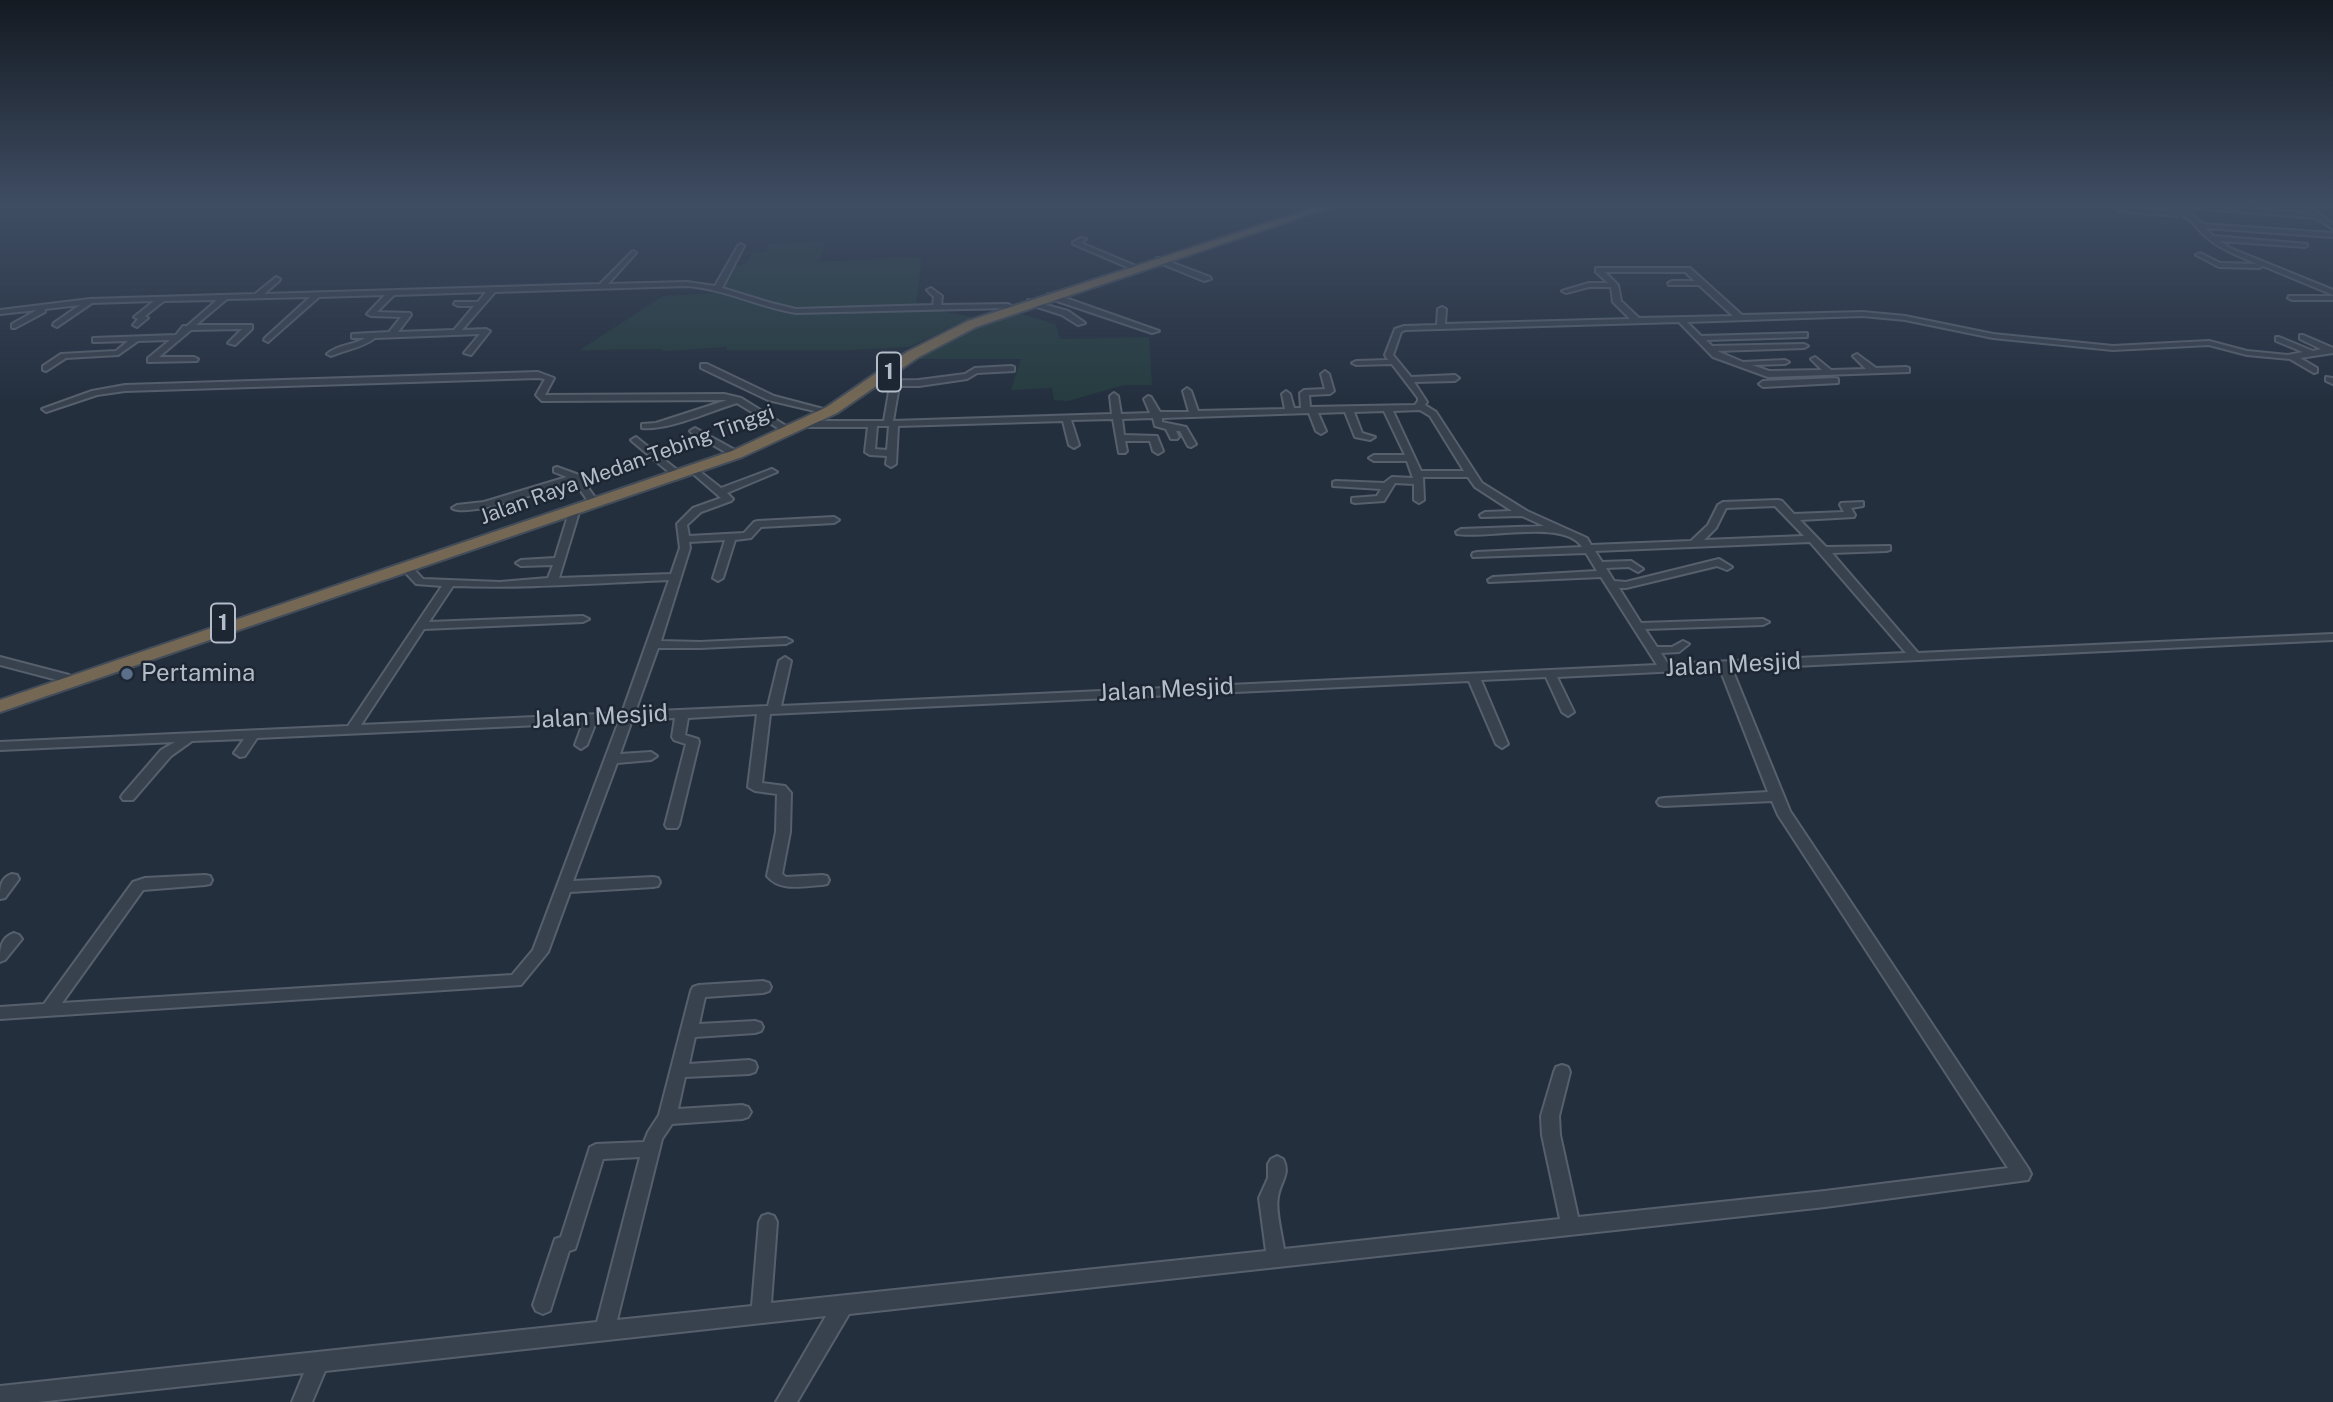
<!DOCTYPE html>
<html>
<head>
<meta charset="utf-8">
<style>
  body { margin:0 }
  canvas { display:block; background:#242f3e }
</style>
</head>
<body>
<canvas width="2333" height="1402"></canvas>
<script>
const c = document.querySelector('canvas').getContext('2d');
c.lineJoin = 'round';
function paint(path, color) { c.fillStyle = color; c.fill(path, 'evenodd'); }
function strokePath(path, color, width, dash) { c.strokeStyle = color; c.lineWidth = width; c.lineCap = dash ? 'butt' : 'round'; c.setLineDash(dash || []); c.stroke(path); }
function label(font, color, halo, rows, align = 'center') {
  c.font = font + ' "Public Sans",sans-serif'; c.lineWidth = 5; c.setLineDash([]); c.textBaseline = 'middle'; c.strokeStyle = halo; c.fillStyle = color; for (const [text, x, y, turn = 0] of rows) {
    c.save(); c.translate(x, y); c.rotate((+turn || 0) * Math.PI / 180); c.textAlign = isNaN(turn) ? turn : align; if (halo) c.strokeText(text, 0, 0); c.fillText(text, 0, 0); c.restore();
  }
}
paint(new Path2D(`
  M 826,242 L 818,262 L 922,257 L 916,306 L 972,317 L 909,347 L 848,350 L 726,350 L 727,347 L 663,351 L 662,349 L 580,350 L 663,296 L 717,293 L 733,267 L 745,264 L 754,252 L 767,252 L 768,244 Z
  M 1011,311 L 1055,324 L 1060,339 L 1149,337 L 1152,385 L 1124,385 L 1068,401 L 1054,400 L 1052,388 L 1011,390 L 1021,359 L 914,359 L 932,346 Z`), '#263c3f');
const minor = new Path2D(`
  M 2162,205 C 2177,204 2192,213 2202,224 L 2333,233 L 2333,237 L 2206,228 L 2213,236 L 2307,244 L 2307,246 L 2305,247 L 2220,241 L 2230,248 L 2333,290 L 2333,295 L 2263,266 L 2259,268 L 2219,267 L 2198,256 L 2196,255 L 2200,253 L 2220,263 L 2257,264 C 2241,257 2224,251 2210,240 C 2199,232 2193,219 2180,214 L 2177,216 L 2119,211 L 2116,209 L 2119,207 L 2176,212 Z
  M 2179,205 L 2202,205 L 2311,213 L 2301,205 L 2308,205 L 2333,224 L 2333,229 L 2316,218 L 2182,207 Z
  M 1081,238 L 1086,239 L 1081,243 L 1136,266 L 1129,268 L 1073,244 L 1073,242 Z
  M 741,244 L 744,246 L 722,288 L 771,303 L 796,309 L 933,305 L 934,297 L 927,290 L 931,288 L 942,296 L 941,305 L 1008,304 L 1012,306 L 1008,308 L 796,313 C 759,307 725,289 687,286 L 495,292 L 462,330 L 486,329 L 490,331 L 471,355 L 464,353 L 480,334 L 375,338 C 362,348 345,350 331,356 L 327,354 C 338,344 352,346 365,338 L 352,338 L 352,334 L 389,332 L 401,317 L 371,316 L 367,314 L 385,295 L 319,297 L 268,342 L 264,340 L 265,338 L 310,297 L 227,299 L 196,325 L 252,325 L 252,329 L 235,345 L 228,343 L 242,329 L 191,330 L 159,357 L 194,357 L 198,359 L 197,361 L 148,362 L 148,358 L 170,340 L 138,341 L 118,355 L 66,358 L 46,371 L 43,370 L 43,366 L 61,354 L 116,351 L 128,341 L 96,342 L 93,342 L 93,338 L 176,335 L 183,326 L 187,326 L 217,300 L 164,301 L 145,316 L 148,318 L 137,327 L 133,325 L 138,319 L 134,317 L 154,301 L 92,303 L 57,327 L 53,325 L 54,323 L 80,305 L 45,309 L 45,312 L 15,328 L 12,328 L 12,324 L 37,310 L 0,314 L 0,310 L 90,299 L 255,294 L 276,277 L 280,279 L 279,281 L 264,294 L 600,284 L 633,251 L 636,253 L 635,254 L 608,284 L 687,282 L 715,286 L 738,246 ZM 486,292 L 478,302 L 455,302 L 454,304 L 458,306 L 474,306 L 454,330 L 398,332 L 411,315 L 410,313 L 377,312 L 394,295 Z
  M 1160,258 L 1210,277 L 1211,279 L 1204,281 L 1157,262 L 1157,258 Z
  M 1596,268 L 1690,268 L 1742,315 L 1863,312 L 1905,316 L 1993,334 L 2113,346 L 2209,341 L 2247,351 L 2288,355 L 2303,352 L 2276,341 L 2276,337 L 2279,337 L 2313,351 L 2321,349 L 2300,339 L 2300,335 L 2303,335 L 2333,348 L 2333,353 L 2300,358 L 2317,368 L 2317,372 L 2314,373 L 2290,359 L 2247,355 L 2209,345 L 2113,350 L 1993,338 L 1905,320 L 1863,316 L 1687,322 L 1701,336 L 1807,333 L 1807,337 L 1804,337 L 1706,340 L 1712,346 L 1804,344 L 1808,346 L 1804,348 L 1717,351 L 1743,362 L 1785,360 L 1789,362 L 1785,364 L 1752,365 L 1769,371 L 1822,370 L 1811,359 L 1815,357 L 1831,370 L 1866,369 L 1853,356 L 1857,354 L 1876,368 L 1906,367 L 1909,368 L 1909,372 L 1768,377 L 1713,357 L 1679,322 L 1405,330 L 1401,332 L 1393,355 L 1411,377 L 1455,375 L 1459,378 L 1455,381 L 1414,382 L 1427,402 L 1425,405 L 1436,412 L 1482,483 L 1527,511 L 1587,538 L 1591,545 L 1691,541 L 1708,525 L 1718,505 L 1723,502 L 1778,500 L 1782,501 L 1794,514 L 1844,512 L 1840,505 L 1841,503 L 1863,502 L 1863,506 L 1851,508 L 1855,515 L 1854,517 L 1800,520 L 1826,547 L 1890,546 L 1890,550 L 1886,551 L 1832,553 L 1918,653 L 2333,634 L 2333,640 L 1732,669 L 1790,811 L 2028,1168 L 2031,1174 L 2028,1180 L 1825,1207 L 849,1314 L 797,1402 L 776,1402 L 826,1316 L 325,1371 L 312,1402 L 292,1402 L 304,1373 L 38,1402 L 0,1402 L 0,1386 L 597,1322 L 640,1157 L 603,1159 L 577,1243 L 575,1249 L 569,1251 L 550,1311 L 543,1314 L 536,1311 L 533,1305 L 555,1239 L 561,1237 L 590,1147 L 596,1144 L 644,1142 L 648,1132 L 659,1115 L 691,991 L 693,987 L 699,985 L 763,981 L 769,983 L 771,987 L 769,991 L 763,993 L 705,997 L 699,1024 L 755,1021 L 761,1023 L 763,1027 L 761,1031 L 755,1033 L 695,1037 L 689,1064 L 749,1060 L 755,1062 L 757,1067 L 755,1072 L 749,1074 L 685,1077 L 678,1109 L 742,1105 L 748,1107 L 751,1112 L 748,1117 L 742,1119 L 672,1124 L 662,1139 L 617,1320 L 752,1306 L 759,1222 L 762,1216 L 768,1214 L 774,1216 L 777,1222 L 771,1303 L 1266,1251 L 1259,1198 L 1268,1178 L 1268,1164 L 1271,1159 L 1277,1156 L 1283,1159 C 1291,1174 1280,1182 1278,1197 C 1275,1209 1282,1235 1284,1249 L 1560,1219 L 1542,1135 L 1541,1116 L 1554,1072 L 1556,1067 L 1562,1065 L 1568,1067 L 1570,1072 L 1559,1116 L 1560,1135 L 1578,1217 L 1825,1191 L 2008,1168 L 1778,815 L 1772,801 L 1664,806 L 1659,805 L 1657,802 L 1659,799 L 1664,798 L 1768,792 L 1720,669 L 1557,677 L 1574,712 L 1568,716 L 1562,712 L 1546,677 L 1481,680 L 1508,744 L 1502,748 L 1496,744 L 1469,681 L 770,714 L 762,783 L 785,786 L 791,793 L 790,832 L 782,874 L 786,877 L 822,875 L 827,876 L 829,880 L 827,884 L 822,885 C 803,886 780,892 767,876 L 776,832 L 777,794 L 755,791 L 748,787 L 757,714 L 688,718 L 685,735 L 698,739 L 699,742 L 679,825 L 677,828 L 667,828 L 665,825 L 686,744 L 674,740 L 672,737 L 675,718 L 632,720 L 620,754 L 651,752 L 657,756 L 651,760 L 617,763 L 573,881 L 653,877 L 658,878 L 660,882 L 658,886 L 653,887 L 570,892 L 548,952 L 521,985 L 0,1019 L 0,1007 L 44,1004 L 133,882 L 145,878 L 205,875 L 210,876 L 212,880 L 210,884 L 205,885 L 143,890 L 62,1003 L 512,975 L 533,950 L 619,721 L 596,722 L 587,745 L 581,749 L 575,745 L 583,723 L 257,738 L 245,756 L 240,757 L 234,753 L 244,739 L 192,741 L 171,756 L 133,800 L 123,800 L 121,797 L 123,794 L 161,750 L 175,742 L 0,750 L 0,742 L 348,726 L 442,586 L 416,584 L 403,570 L 402,568 L 403,566 L 411,566 L 423,579 L 500,582 L 548,578 L 553,565 L 521,566 L 516,563 L 521,560 L 555,558 L 570,509 L 575,506 L 580,509 L 559,578 L 671,574 L 680,548 L 677,524 L 693,508 L 721,498 L 690,471 L 690,467 L 693,466 L 721,488 L 769,470 L 772,469 L 777,472 L 727,493 L 733,499 L 731,501 L 701,512 L 687,525 L 689,536 L 744,533 L 754,522 L 758,521 L 834,517 L 839,520 L 834,523 L 761,527 L 751,538 L 735,540 L 723,578 L 718,581 L 713,578 L 725,540 L 689,542 L 690,548 L 661,641 L 700,642 L 786,638 L 792,641 L 786,644 L 700,648 L 658,648 L 635,712 L 768,706 L 779,661 L 785,657 L 791,661 L 781,706 L 1657,665 L 1601,577 L 1489,582 L 1488,580 L 1493,577 L 1597,571 L 1586,553 L 1473,557 L 1472,555 L 1473,553 L 1477,552 L 1582,547 C 1565,519 1487,539 1457,534 L 1456,532 L 1461,529 L 1544,526 L 1522,516 L 1481,517 L 1480,515 L 1485,512 L 1512,511 L 1475,487 L 1468,477 L 1423,477 L 1424,500 L 1419,503 L 1414,500 L 1414,484 L 1395,483 L 1384,501 L 1355,503 L 1352,502 L 1352,498 L 1377,496 L 1381,489 L 1333,486 L 1333,482 L 1336,481 L 1384,483 L 1392,477 L 1413,478 L 1407,461 L 1374,461 L 1369,458 L 1374,455 L 1405,455 L 1384,411 L 1354,412 L 1362,433 L 1375,437 L 1370,440 L 1355,437 L 1345,412 L 1318,413 L 1326,431 L 1321,434 L 1316,431 L 1309,413 L 1162,418 L 1162,422 L 1186,427 L 1196,444 L 1191,447 L 1188,446 L 1180,431 L 1176,431 L 1179,437 L 1177,439 L 1171,439 L 1166,429 L 1155,426 L 1153,418 L 1122,419 L 1124,435 L 1157,436 L 1163,451 L 1158,454 L 1153,451 L 1150,441 L 1125,441 L 1127,451 L 1125,453 L 1119,453 L 1113,419 L 1071,420 L 1079,445 L 1074,448 L 1069,445 L 1063,421 L 898,426 L 896,464 L 891,467 L 886,464 L 887,456 L 870,455 L 865,452 L 868,427 L 806,427 L 801,424 L 806,421 L 884,421 L 890,386 L 872,385 L 872,381 L 919,380 L 965,374 L 975,368 L 1011,366 L 1014,367 L 1014,371 L 977,373 L 967,379 L 919,386 L 899,386 L 893,421 L 1112,414 L 1110,396 L 1114,393 L 1118,396 L 1121,414 L 1150,413 L 1144,399 L 1148,396 L 1151,397 L 1160,412 L 1189,412 L 1183,391 L 1187,388 L 1191,391 L 1198,411 L 1285,409 L 1282,394 L 1286,391 L 1290,394 L 1294,408 L 1301,408 L 1300,393 L 1304,390 L 1325,389 L 1321,374 L 1325,371 L 1329,374 L 1334,391 L 1330,394 L 1309,395 L 1310,407 L 1415,405 L 1418,401 L 1418,398 L 1392,364 L 1356,365 L 1352,363 L 1356,361 L 1388,360 L 1385,355 L 1395,329 L 1404,326 L 1437,325 L 1438,309 L 1442,307 L 1446,309 L 1445,324 L 1630,319 L 1613,302 L 1611,287 L 1589,287 L 1566,293 L 1562,291 L 1589,283 L 1608,283 L 1596,272 ZM 1605,272 L 1685,272 L 1695,281 L 1672,281 L 1668,283 L 1669,285 L 1699,285 L 1733,316 L 1639,318 L 1621,301 L 1618,285 ZM 1420,410 L 1430,416 L 1464,471 L 1421,471 L 1393,411 ZM 877,426 L 889,426 L 887,450 L 875,449 ZM 1775,506 L 1804,536 L 1704,540 L 1716,528 L 1726,508 ZM 1810,542 L 1906,653 L 1668,664 L 1661,653 L 1679,652 L 1689,644 L 1683,641 L 1672,647 L 1657,647 L 1645,629 L 1763,625 L 1769,622 L 1763,619 L 1641,623 L 1619,588 L 1626,588 L 1717,566 L 1727,570 L 1732,567 L 1719,559 L 1626,582 L 1614,581 L 1606,568 L 1629,567 L 1638,572 L 1643,569 L 1631,561 L 1602,562 L 1595,551 ZM 669,580 L 622,713 L 361,725 L 424,629 L 583,622 L 589,619 L 583,616 L 429,622 L 453,586 C 525,589 597,583 669,580 Z
  M 1048,294 L 1054,294 L 1159,331 L 1152,333 L 1048,298 Z
  M 2289,296 L 2333,296 L 2333,300 L 2292,300 L 2288,298 Z
  M 1028,300 L 1068,311 L 1085,323 L 1078,325 L 1062,315 L 1028,304 Z
  M 701,364 L 707,364 L 774,396 L 827,410 L 823,413 L 768,400 L 701,368 Z
  M 538,372 L 554,378 L 545,395 L 724,394 L 741,398 L 794,431 L 789,434 L 786,433 L 737,403 C 711,411 667,431 642,428 L 642,424 L 656,423 L 727,400 L 542,401 L 536,395 L 545,379 L 538,378 L 125,391 L 97,395 L 46,412 L 42,409 L 92,391 L 125,385 Z
  M 2326,377 L 2333,378 L 2333,384 L 2326,381 Z
  M 1835,378 L 1838,379 L 1838,383 L 1763,387 L 1759,384 L 1763,381 Z
  M 695,428 L 733,449 L 735,451 L 733,453 L 727,453 L 692,433 L 690,431 Z
  M 636,437 L 676,469 L 676,473 L 670,473 L 633,442 L 631,440 Z
  M 557,467 L 579,475 L 596,499 L 594,501 L 588,501 L 574,481 C 552,488 468,519 452,508 L 457,505 L 484,502 L 567,477 L 554,472 L 554,468 Z
  M 0,657 L 69,675 L 71,678 L 65,682 L 0,665 Z
  M 12,874 L 17,875 L 19,879 L 5,898 L 0,899 C 0,888 0,878 12,874 Z
  M 14,933 L 19,935 L 22,939 L 5,960 L 0,962 C 0,949 0,938 14,933 Z`);
const highway = new Path2D(`
  M 1323,205 L 1337,205 L 976,327 L 917,358 L 837,413 L 742,457 L 0,712 L 0,700 L 732,451 L 827,407 L 907,352 L 968,321 Z`);
strokePath(minor, '#565f6c', 4);
strokePath(highway, '#434c59', 4);
paint(minor, '#38414e');
paint(highway, '#746855');
const sky = c.createLinearGradient(0, 0, 0, 401);
sky.addColorStop(0, '#141a22');
sky.addColorStop(0.51, '#3f4d63');
sky.addColorStop(1, '#3f4d6300');
c.fillStyle = sky;
c.fillRect(0, 0, 2333, 401);
for (const [x, y, r, color] of [
  [127,674,7,"#5c6f8a"]
]) { const dot = new Path2D(); dot.arc(x, y, r, 0, 2 * Math.PI); c.fillStyle = color; c.fill(dot); strokePath(dot, '#1d2633', 2.5); }
label('21px', '#b4bcc9', '#1d2633', [
  ["Jalan Raya Medan-Tebing Tinggi",627,465,-20]
]);
for (const [x, y, w] of [
  [889,372,24],
  [223,623,24]
]) { const box = new Path2D(); box.roundRect(x - w / 2, y - 19.5, w, 39, 5); c.fillStyle = '#1d2633'; c.fill(box); strokePath(box, '#b4bcc9', 2); }
label('bold 23px', '#b4bcc9', null, [
  ["1",889,372],
  ["1",223,623]
]);
label('24px', '#b4bcc9', '#1d2633', [
  ["Jalan Mesjid",1733,665,-3],
  ["Jalan Mesjid",1166,690,-3],
  ["Jalan Mesjid",600,717,-3]
]);
label('24px', '#b4bcc9', '#1d2633', [
  ["Pertamina",141,674]
], 'left');
</script>
</body>
</html>
